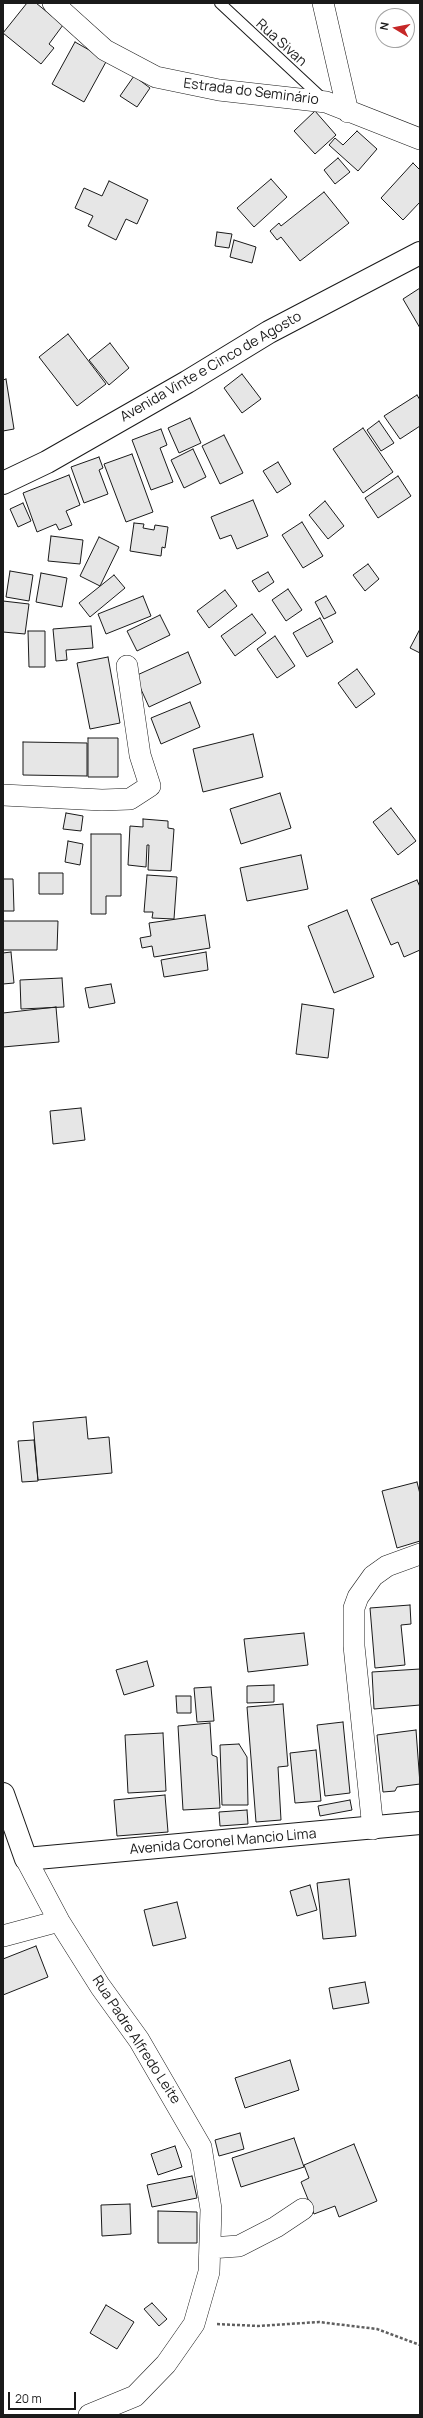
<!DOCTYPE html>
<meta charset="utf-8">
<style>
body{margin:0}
#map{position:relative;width:423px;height:2418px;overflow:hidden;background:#fff;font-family:Manrope,sans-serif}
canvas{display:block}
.frame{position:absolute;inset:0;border:4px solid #1a1a1a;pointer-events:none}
.north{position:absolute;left:375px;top:8px;width:40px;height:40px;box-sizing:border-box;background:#fff;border:1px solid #a3a3a3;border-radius:50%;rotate:280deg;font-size:11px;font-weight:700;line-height:16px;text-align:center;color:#1a1a1a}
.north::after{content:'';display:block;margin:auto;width:14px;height:18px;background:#c62828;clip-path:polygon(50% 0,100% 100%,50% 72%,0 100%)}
.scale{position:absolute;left:8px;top:2392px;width:68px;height:18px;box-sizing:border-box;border:2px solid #1a1a1a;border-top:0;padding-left:5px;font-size:12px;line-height:14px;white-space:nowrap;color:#1a1a1a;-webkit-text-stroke:3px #fff;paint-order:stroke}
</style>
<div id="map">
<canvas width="423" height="2418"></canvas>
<div class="frame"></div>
<div class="north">N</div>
<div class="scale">20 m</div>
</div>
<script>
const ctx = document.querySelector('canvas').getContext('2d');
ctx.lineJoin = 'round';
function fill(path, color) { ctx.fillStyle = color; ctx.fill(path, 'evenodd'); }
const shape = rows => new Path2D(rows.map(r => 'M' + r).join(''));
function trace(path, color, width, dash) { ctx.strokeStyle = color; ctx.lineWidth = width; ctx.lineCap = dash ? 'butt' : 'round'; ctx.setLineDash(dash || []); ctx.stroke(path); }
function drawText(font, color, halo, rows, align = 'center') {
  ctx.font = font + ' Manrope,sans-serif'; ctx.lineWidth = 3; ctx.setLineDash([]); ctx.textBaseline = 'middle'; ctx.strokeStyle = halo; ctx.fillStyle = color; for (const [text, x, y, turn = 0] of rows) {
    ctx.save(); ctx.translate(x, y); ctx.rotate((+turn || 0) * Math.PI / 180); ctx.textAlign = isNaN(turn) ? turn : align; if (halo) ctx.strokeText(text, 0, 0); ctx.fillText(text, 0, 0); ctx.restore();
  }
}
const building = shape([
 [27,3,36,3,63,25,49,44,54,48,41,64,3,33,27,3],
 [75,42,107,60,84,102,52,84,75,42],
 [134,76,150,88,137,107,120,96,134,76],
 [315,111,336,135,315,154,294,131,315,111],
 [357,131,377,149,358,171,329,145,335,138,343,145,357,131],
 [338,158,350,172,335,184,324,170,338,158],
 [413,163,420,170,420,202,403,220,381,198,413,163],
 [271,179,287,197,254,227,237,208,271,179],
 [109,181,148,200,137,224,126,219,116,240,88,226,93,216,75,208,84,188,102,196,109,181],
 [324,192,349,223,300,261,281,237,277,240,270,231,279,223,281,226,324,192],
 [217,232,232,234,229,248,215,246,217,232],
 [234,240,256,247,252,263,230,257,234,240],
 [420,288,420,328,403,299,420,288],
 [68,334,106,384,77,406,39,357,68,334],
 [110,343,129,368,109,385,89,360,110,343],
 [242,374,261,399,242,413,224,388,242,374],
 [6,379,14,429,3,431,3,380,6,379],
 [417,395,420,400,420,426,400,439,384,416,417,395],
 [190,418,201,443,179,453,168,428,190,418],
 [379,421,394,443,381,451,367,430,379,421],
 [363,428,393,472,363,493,333,449,363,428],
 [161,429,167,445,160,448,173,482,151,490,132,440,161,429],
 [224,435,243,473,220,484,202,446,224,435],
 [193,449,206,477,184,488,171,460,193,449],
 [132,454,153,512,126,522,104,464,132,454],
 [99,457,103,468,99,470,108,494,84,503,71,467,99,457],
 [278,462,291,484,277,493,263,471,278,462],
 [69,475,80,505,66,511,72,525,59,530,56,524,37,532,23,493,69,475],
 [398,476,411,496,378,518,365,498,398,476],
 [253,500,268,536,237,549,231,535,220,539,211,517,253,500],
 [325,501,344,526,328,539,309,515,325,501],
 [23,503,31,521,18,527,10,509,23,503],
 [302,522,323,556,303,568,282,535,302,522],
 [134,523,144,524,143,528,154,530,155,525,168,527,165,548,162,547,161,556,130,551,134,523],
 [51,536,83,540,80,564,48,561,51,536],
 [99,537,119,547,100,586,80,576,99,537],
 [368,564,379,579,365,591,353,575,368,564],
 [10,571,33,575,29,601,6,597,10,571],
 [268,572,274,582,259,592,252,581,268,572],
 [41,573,67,578,62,607,36,602,41,573],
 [114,575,125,588,90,617,79,603,114,575],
 [288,589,302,610,286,621,272,600,288,589],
 [225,590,237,606,209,628,197,611,225,590],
 [143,596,151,616,106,634,98,614,143,596],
 [326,596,336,613,324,619,315,602,326,596],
 [3,601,29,604,25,634,3,632,3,601],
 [252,614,266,633,235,656,221,636,252,614],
 [160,615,170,635,137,651,127,631,160,615],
 [320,618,333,642,307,657,293,633,320,618],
 [91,626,93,648,66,650,67,660,56,661,53,629,91,626],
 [420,629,420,653,410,648,420,629],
 [28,631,45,631,45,667,29,667,28,631],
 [275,636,295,666,277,678,257,649,275,636],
 [188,652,201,683,149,707,135,676,188,652],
 [108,657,120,723,90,729,77,663,108,657],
 [357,669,375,694,356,708,338,683,357,669],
 [190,702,200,727,161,744,151,718,190,702],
 [253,734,263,777,203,792,193,749,253,734],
 [88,738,118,738,118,777,88,777,88,738],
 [23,742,87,743,87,776,23,775,23,742],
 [280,793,291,828,241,844,230,809,280,793],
 [391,808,416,841,398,855,373,822,391,808],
 [66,813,83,816,81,831,63,829,66,813],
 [143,819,168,821,168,828,174,829,171,871,148,870,149,845,147,845,146,867,128,865,130,826,143,827,143,819],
 [91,834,121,834,121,896,106,896,106,914,91,914,91,834],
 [68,841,83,844,80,865,65,862,68,841],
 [301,855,308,889,247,901,240,868,301,855],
 [39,873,63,873,63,894,39,894,39,873],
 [147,875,177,877,174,919,152,918,153,912,144,912,147,875],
 [3,879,13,879,14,911,3,911,3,879],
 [417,880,420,887,420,950,404,957,398,942,391,945,371,899,417,880],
 [347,910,374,977,334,993,308,926,347,910],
 [205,915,210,948,154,957,152,946,142,948,140,938,151,936,149,923,205,915],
 [3,921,58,921,57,950,3,950,3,921],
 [11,952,14,983,3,984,3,953,11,952],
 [206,952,208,970,164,977,161,960,206,952],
 [62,978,64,1007,21,1009,20,980,62,978],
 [111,984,115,1003,89,1008,85,988,111,984],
 [302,1004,334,1009,328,1058,296,1054,302,1004],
 [56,1007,59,1042,3,1047,3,1013,56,1007],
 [81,1108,85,1140,53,1144,50,1111,81,1108],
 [86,1417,88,1439,109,1437,112,1473,38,1480,33,1422,86,1417],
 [34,1440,38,1481,22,1482,18,1441,34,1440],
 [417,1482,420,1494,420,1541,397,1548,382,1491,417,1482],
 [410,1605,411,1624,401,1625,405,1665,375,1668,370,1608,410,1605],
 [304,1633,308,1665,248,1672,244,1639,304,1633],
 [147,1661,154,1686,124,1695,116,1670,147,1661],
 [420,1669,420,1705,374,1709,372,1672,420,1669],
 [274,1685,274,1702,247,1703,247,1686,274,1685],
 [211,1687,214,1721,197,1722,194,1688,211,1687],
 [176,1696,191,1696,191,1713,177,1713,176,1696],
 [283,1704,288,1766,278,1767,281,1820,256,1822,247,1707,283,1704],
 [343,1722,350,1793,325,1796,317,1725,343,1722],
 [210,1723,212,1755,217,1757,220,1808,183,1810,178,1726,210,1723],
 [416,1730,420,1784,397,1787,395,1791,383,1792,377,1735,416,1730],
 [163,1733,166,1791,128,1793,125,1735,163,1733],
 [239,1744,247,1757,248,1805,222,1805,220,1745,239,1744],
 [316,1750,321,1801,295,1803,290,1753,316,1750],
 [165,1795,168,1832,117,1836,114,1800,165,1795],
 [350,1800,352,1810,320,1816,318,1806,350,1800],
 [247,1810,248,1824,220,1826,219,1812,247,1810],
 [349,1879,356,1936,323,1939,317,1883,349,1879],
 [310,1885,317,1910,297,1916,290,1891,310,1885],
 [177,1902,186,1938,153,1946,144,1910,177,1902],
 [36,1946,48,1977,3,1995,3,1959,36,1946],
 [365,1982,369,2003,333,2009,329,1988,365,1982],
 [290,2060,299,2090,245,2108,235,2078,290,2060],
 [240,2133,244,2149,219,2156,215,2140,240,2133],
 [294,2138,304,2167,241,2187,232,2158,294,2138],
 [354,2144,377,2201,339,2217,335,2206,314,2214,301,2182,309,2178,304,2165,354,2144],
 [175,2146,182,2167,158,2175,151,2154,175,2146],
 [192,2176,197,2198,152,2207,147,2185,192,2176],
 [130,2204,131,2234,102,2236,101,2205,130,2204],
 [158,2211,197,2212,197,2243,158,2243,158,2211],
 [152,2303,167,2319,159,2326,144,2309,152,2303],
 [106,2305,134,2322,117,2349,90,2333,106,2305]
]);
const path = shape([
 [217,2324,258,2326,319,2322,377,2329,420,2345]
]);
const lane = shape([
 [220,3,323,99]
]);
const street = shape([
 [53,3,105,50,156,77,219,90,326,102,420,139],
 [323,3,348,112],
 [3,795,102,800,130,799,150,786,140,755,127,666],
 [373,1829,354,1646,354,1608,358,1597,373,1576,387,1566,420,1554],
 [26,1859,59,1921,100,1986,139,2040,201,2147,211,2209,209,2272,194,2324,166,2364,135,2396,89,2415],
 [3,1936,59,1921],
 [210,2248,239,2246,276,2227,303,2209]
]);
const secondary = shape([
 [3,483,47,462,187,382,269,332,420,253],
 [3,1794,26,1859,420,1823]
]);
const streetNames = [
 ["Rua Sivan",281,43,42],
 ["Estrada do Seminário",251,92,7],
 ["Avenida Vinte e Cinco de Agosto",211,367,-30],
 ["Avenida Coronel Mancio Lima",223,1842,-5],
 ["Rua Padre Alfredo Leite",136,2040,57]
];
fill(building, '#e6e6e6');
trace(building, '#1a1a1a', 1);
trace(lane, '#1a1a1a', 12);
trace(street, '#1a1a1a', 22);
trace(secondary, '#1a1a1a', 24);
trace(path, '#5f5f5f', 2.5, [3, 2]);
trace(lane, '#fff', 10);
trace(street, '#fff', 21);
trace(secondary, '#fff', 22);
drawText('14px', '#1a1a1a', '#fff', streetNames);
</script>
